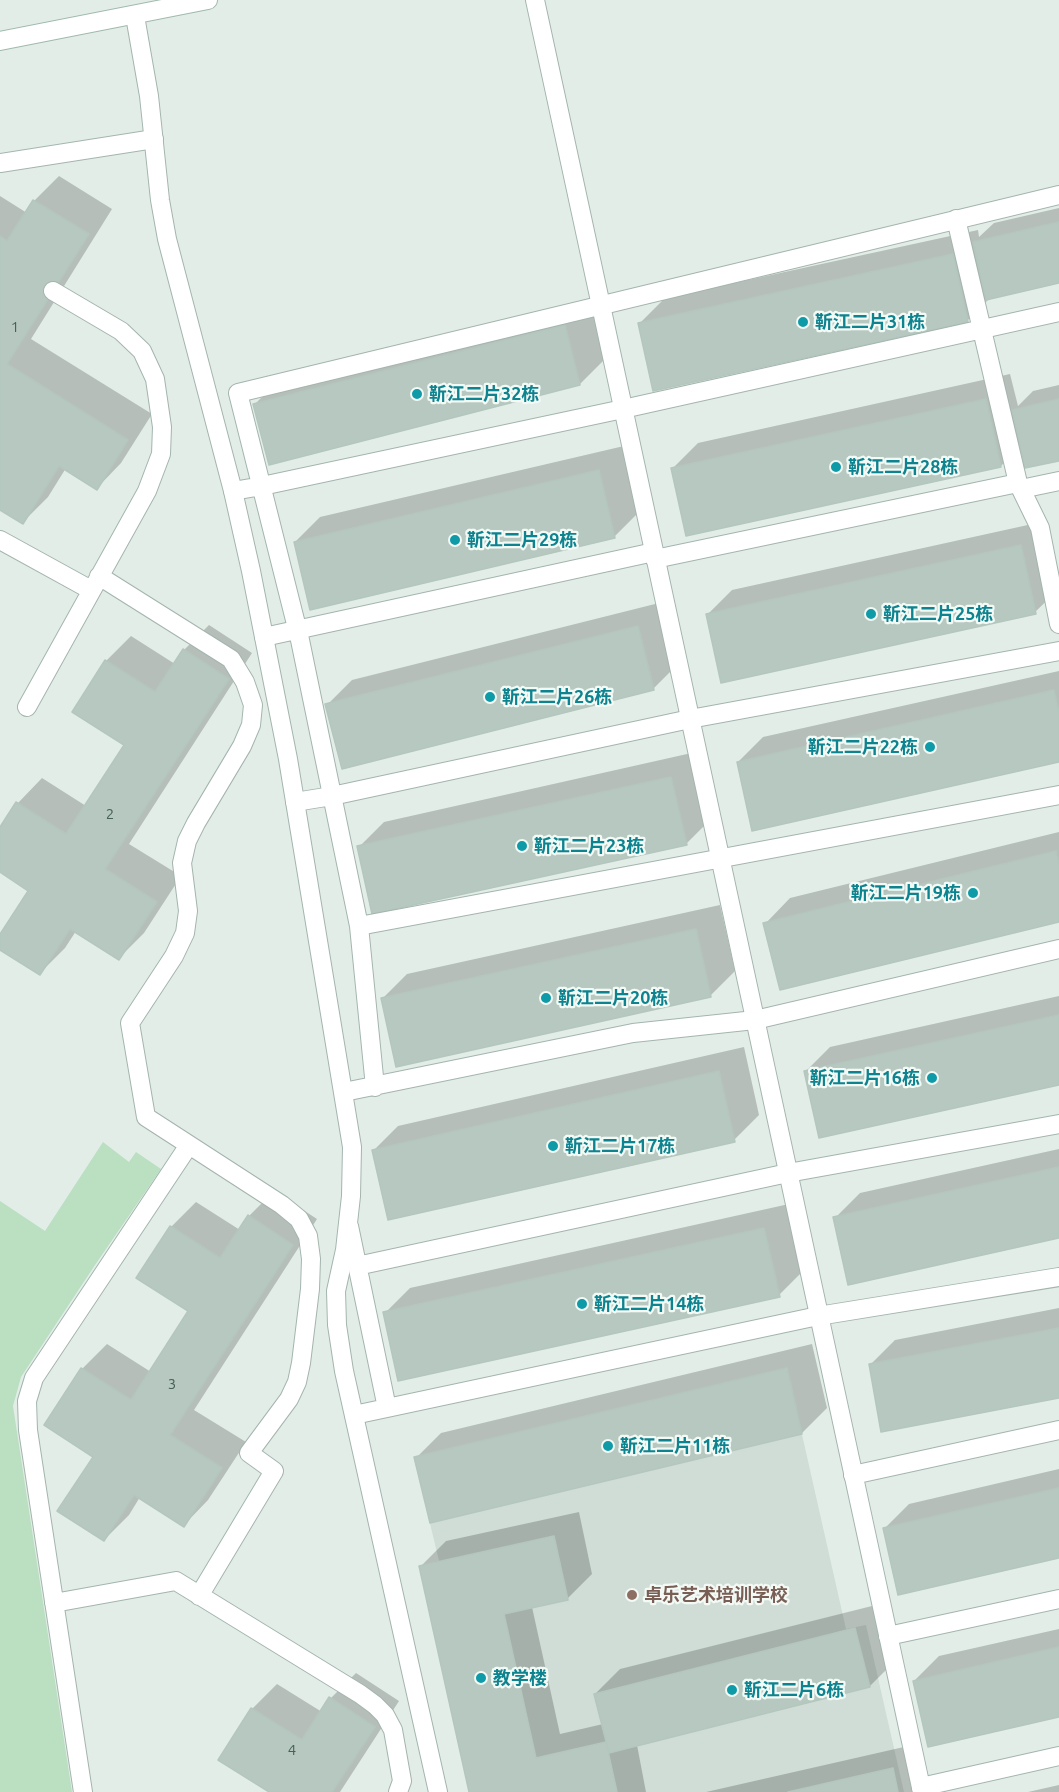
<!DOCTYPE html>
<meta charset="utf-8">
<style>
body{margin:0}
canvas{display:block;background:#e2ede7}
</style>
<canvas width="1059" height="1792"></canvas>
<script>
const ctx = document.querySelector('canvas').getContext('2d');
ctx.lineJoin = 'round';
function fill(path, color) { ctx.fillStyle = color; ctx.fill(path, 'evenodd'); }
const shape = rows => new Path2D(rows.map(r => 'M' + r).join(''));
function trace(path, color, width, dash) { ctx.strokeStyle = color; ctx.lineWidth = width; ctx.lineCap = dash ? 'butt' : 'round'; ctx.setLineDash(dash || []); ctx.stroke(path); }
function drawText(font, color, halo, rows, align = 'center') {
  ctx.font = font + ' Ubuntu,"Noto Sans SC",sans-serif'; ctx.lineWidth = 4.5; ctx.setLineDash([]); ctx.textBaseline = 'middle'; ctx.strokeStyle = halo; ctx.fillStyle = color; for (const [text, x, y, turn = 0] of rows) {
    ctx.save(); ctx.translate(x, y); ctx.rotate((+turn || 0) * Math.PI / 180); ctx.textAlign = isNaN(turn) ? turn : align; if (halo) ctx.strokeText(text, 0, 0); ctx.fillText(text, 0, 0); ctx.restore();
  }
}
const built = shape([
 [787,1368,846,1629,866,1625,904,1792,469,1792,419,1566,439,1561,414,1457]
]);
const green = shape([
 [103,1142,129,1162,136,1152,161,1169,95,1265,21,1377,13,1406,72,1792,0,1792,0,1201,45,1231]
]);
const shadow = shape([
 [59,176,112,209,31,339,152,414,121,463,97,488,66,468,48,497,23,522,0,508,0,196,27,213,34,201],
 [1059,208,1059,282,991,297,967,321,640,323,665,298,978,230,979,237,994,223],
 [590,301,605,359,580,384,255,404,280,379],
 [1010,374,1018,406,1033,391,1059,385,1059,459,1021,445,1001,466,673,468,698,443],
 [624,446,640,511,615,536,295,542,320,517],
 [1046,521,1059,589,1035,612,707,615,732,590],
 [663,602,678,664,653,689,327,705,352,680],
 [209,625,252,653,129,844,181,876,144,933,119,958,76,931,65,948,40,973,0,948,0,937,30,890,0,871,0,829,18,803,42,778,86,806,126,745,106,661,131,636,175,664,184,650],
 [1059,671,1059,760,738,762,763,737],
 [696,752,711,819,686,844,359,847,384,822],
 [1059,832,1059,920,765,924,790,898],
 [720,905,735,971,710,996,382,999,407,974],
 [1059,996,1059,1084,805,1072,830,1047],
 [744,1047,759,1115,734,1140,373,1151,398,1126],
 [1059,1149,1059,1237,835,1218,860,1193],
 [274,1191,317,1219,194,1410,246,1442,208,1500,184,1525,140,1497,129,1515,104,1540,82,1369,107,1344,151,1372,190,1311,171,1227,196,1202,240,1230,249,1216],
 [789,1204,804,1270,779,1295,385,1313,410,1288],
 [1059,1308,1059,1396,870,1365,895,1340],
 [812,1344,827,1408,802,1433,416,1458,441,1433],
 [1059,1469,1059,1556,884,1529,909,1504],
 [579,1512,592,1574,567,1599,532,1607,560,1734,603,1724,595,1694,620,1669,880,1604,895,1661,870,1686,637,1745,646,1792,471,1792,421,1566,446,1541],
 [1059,1629,1059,1715,914,1681,939,1656],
 [356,1673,399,1701,340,1792,271,1792,252,1709,277,1684,322,1712,331,1698],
 [917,1744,928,1792,706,1792],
 [1059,1785,1059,1792,1028,1792]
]);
const building = shape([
 [33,200,89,234,7,364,128,440,97,490,59,466,23,524,0,510,0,236,7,241,33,200],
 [1059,222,1059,283,986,300,973,242,1059,222],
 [953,254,968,322,653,391,638,323,953,254],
 [565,325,580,385,269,465,253,404,565,325],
 [986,399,1001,467,686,536,671,468,986,399],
 [1059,399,1059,461,1025,468,1012,410,1059,399],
 [599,470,615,538,310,610,294,542,599,470],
 [1021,545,1036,614,721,683,706,614,1021,545],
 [638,626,654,690,342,769,325,704,638,626],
 [183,649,229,679,105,869,157,902,119,960,70,929,40,975,0,950,0,934,28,891,0,872,0,827,16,802,66,834,124,745,72,712,105,660,155,692,183,649],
 [1054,690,1059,712,1059,762,752,831,737,762,1054,690],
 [671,777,687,845,372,914,357,846,671,777],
 [1056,851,1059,864,1059,922,780,990,763,923,1056,851],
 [696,929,711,997,396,1067,381,998,696,929],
 [1059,1015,1059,1085,819,1138,804,1071,1059,1015],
 [719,1071,735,1142,388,1220,372,1150,719,1071],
 [1059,1167,1059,1238,848,1285,833,1217,1059,1167],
 [248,1215,293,1245,170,1435,222,1468,184,1527,134,1495,104,1541,57,1511,93,1457,44,1425,81,1368,131,1400,188,1311,136,1278,170,1226,220,1258,248,1215],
 [764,1228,780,1297,398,1381,383,1312,764,1228],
 [1059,1328,1059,1398,881,1432,869,1364,1059,1328],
 [787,1368,802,1434,430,1523,414,1457,787,1368],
 [1059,1488,1059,1558,898,1595,883,1528,1059,1488],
 [554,1536,568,1600,504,1614,536,1758,606,1742,617,1792,469,1792,419,1566,554,1536],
 [855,1628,870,1687,609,1753,594,1694,855,1628],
 [1059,1647,1059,1717,928,1747,913,1681,1059,1647],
 [329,1697,375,1727,332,1792,269,1792,218,1760,251,1708,302,1740,329,1697],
 [893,1768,898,1792,788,1792,893,1768]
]);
const service = shape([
 [0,163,154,139],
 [956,219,1018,483,1040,528,1059,624],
 [1021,489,1059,481],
 [233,491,262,486,623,409,1059,312],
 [0,540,91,590],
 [655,559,1018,483],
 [99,576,231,659,245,682,253,705,251,725,242,746,196,823,187,841,182,863,188,911,185,933,174,956,130,1023,146,1117,282,1205,299,1219,308,1236,311,1259,310,1289,301,1363,297,1382,289,1399,249,1453,274,1471,199,1596],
 [264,637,654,552],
 [27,707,147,491,161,454,162,427,155,379,142,351,121,331,53,291],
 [295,802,332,796,690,719,1059,651],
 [359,926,1059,795],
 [375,1087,359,926,300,640,238,393,1059,195],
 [344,1092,633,1033,755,1020,1059,949],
 [349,1226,387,1408,818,1316,1059,1277],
 [357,1266,788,1173,1059,1124],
 [354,1415,387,1408],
 [853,1475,1059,1430],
 [54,1603,176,1581,360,1694,375,1705,385,1715,393,1730,402,1781,398,1792],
 [888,1636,1059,1599],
 [921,1787,1059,1756],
 [83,1792,28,1430,27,1401,34,1378,189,1145]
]);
const minor = shape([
 [535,0,922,1792],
 [135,16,149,96,160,200,167,239,233,491,251,571,288,759,352,1147,351,1196,345,1250,336,1291,337,1325,344,1371,438,1792]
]);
const secondary = shape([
 [0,41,208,0]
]);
const markers = [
 [803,322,6,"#0f9aa8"],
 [417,394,6,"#0f9aa8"],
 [836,467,6,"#0f9aa8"],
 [455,540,6,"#0f9aa8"],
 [871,614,6,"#0f9aa8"],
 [490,697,6,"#0f9aa8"],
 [930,747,6,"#0f9aa8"],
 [522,846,6,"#0f9aa8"],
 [973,893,6,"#0f9aa8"],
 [546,998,6,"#0f9aa8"],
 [932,1078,6,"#0f9aa8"],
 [553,1146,6,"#0f9aa8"],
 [582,1304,6,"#0f9aa8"],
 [608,1446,6,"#0f9aa8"],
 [632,1595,6,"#8d6e63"],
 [481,1678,6,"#0f9aa8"],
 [732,1690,6,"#0f9aa8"]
];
const numberNames = [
 ["1",15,327],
 ["2",110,814],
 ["3",172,1384],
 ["4",292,1750]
];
const cultureNames = [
 ["靳江二片31栋",815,322],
 ["靳江二片32栋",429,394],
 ["靳江二片28栋",848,467],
 ["靳江二片29栋",467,540],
 ["靳江二片25栋",883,614],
 ["靳江二片26栋",502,697],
 ["靳江二片22栋",918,747,"right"],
 ["靳江二片23栋",534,846],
 ["靳江二片19栋",961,893,"right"],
 ["靳江二片20栋",558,998],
 ["靳江二片16栋",920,1078,"right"],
 ["靳江二片17栋",565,1146],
 ["靳江二片14栋",594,1304],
 ["靳江二片11栋",620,1446],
 ["教学楼",493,1678],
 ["靳江二片6栋",744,1690]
];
const educationNames = [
 ["卓乐艺术培训学校",644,1595]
];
fill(built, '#d0ddd6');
fill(green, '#badfc1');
fill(shadow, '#0003');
fill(building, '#b7c8c0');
trace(building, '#b4c7be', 1.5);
trace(service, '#a4b5ae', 20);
trace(minor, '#a4b5ae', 20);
trace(secondary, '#a0b9ae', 20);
trace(service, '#fff', 18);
trace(minor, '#fff', 18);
trace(secondary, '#fff', 18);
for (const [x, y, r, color] of markers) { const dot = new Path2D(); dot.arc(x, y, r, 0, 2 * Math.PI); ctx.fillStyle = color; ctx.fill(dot); trace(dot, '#f3f9f5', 2); }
drawText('15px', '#466158', null, numberNames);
drawText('bold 18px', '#0d838f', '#f3f9f5', cultureNames, 'left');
drawText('bold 18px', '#785e54', '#f3f9f5', educationNames, 'left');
</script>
